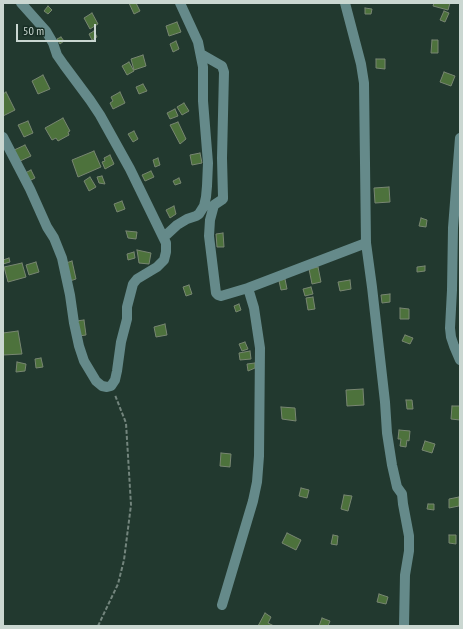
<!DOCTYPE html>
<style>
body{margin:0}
#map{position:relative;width:463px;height:629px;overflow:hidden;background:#22392f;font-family:"PT Sans Narrow",sans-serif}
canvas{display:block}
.frame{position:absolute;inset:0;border:4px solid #cad7d1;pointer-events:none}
.scale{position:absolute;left:16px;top:24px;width:80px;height:18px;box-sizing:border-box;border:2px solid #cad7d1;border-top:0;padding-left:5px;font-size:12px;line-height:14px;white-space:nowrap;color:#cad7d1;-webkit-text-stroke:3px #182e25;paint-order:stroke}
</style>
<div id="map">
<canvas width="463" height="629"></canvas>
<div class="frame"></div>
<div class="scale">50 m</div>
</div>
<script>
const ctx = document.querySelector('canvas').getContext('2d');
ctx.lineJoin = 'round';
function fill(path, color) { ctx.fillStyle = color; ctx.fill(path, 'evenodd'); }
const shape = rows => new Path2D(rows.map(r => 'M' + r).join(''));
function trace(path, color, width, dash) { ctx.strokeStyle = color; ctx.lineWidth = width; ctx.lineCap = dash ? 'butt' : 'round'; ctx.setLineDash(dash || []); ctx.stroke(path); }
const building = shape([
 [129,3,136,3,140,11,134,14,129,3],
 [434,3,450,3,448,10,433,6,434,3],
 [48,6,52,10,48,14,44,11,48,6],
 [365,8,372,9,371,14,365,14,365,8],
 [444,11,449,13,445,22,440,20,444,11],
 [92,13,98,24,90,29,84,18,92,13],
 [177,22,181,32,169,36,166,26,177,22],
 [94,31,97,37,92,40,89,34,94,31],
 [61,37,64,41,60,44,57,39,61,37],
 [432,40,438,40,438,53,431,53,432,40],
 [176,41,179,49,173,52,170,44,176,41],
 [143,55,146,66,134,70,131,59,143,55],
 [376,59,385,59,385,69,376,68,376,59],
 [129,62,134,71,127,75,122,66,129,62],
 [444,72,455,76,451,86,440,82,444,72],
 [43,75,50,89,38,94,32,81,43,75],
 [143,84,147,91,139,94,136,87,143,84],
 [6,92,15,110,3,116,3,94,6,92],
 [120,92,125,103,113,109,110,103,113,101,111,97,120,92],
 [184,103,189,111,182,115,177,107,184,103],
 [175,109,178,116,170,119,167,113,175,109],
 [63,118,70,131,68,132,69,135,58,141,56,138,52,140,45,128,63,118],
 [28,121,33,133,24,137,18,125,28,121],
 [178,122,186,139,180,144,170,125,178,122],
 [134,131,138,139,133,142,128,134,134,131],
 [25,145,31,156,18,162,12,151,25,145],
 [94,151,101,167,78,177,72,160,94,151],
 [200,153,202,163,192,165,190,155,200,153],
 [110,155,114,164,105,169,102,162,105,161,104,158,110,155],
 [158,158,160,165,155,167,153,160,158,158],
 [31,170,35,178,27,182,23,174,31,170],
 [151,171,154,177,145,181,142,175,151,171],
 [102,176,105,184,99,183,97,177,102,176],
 [90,177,96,187,89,191,84,181,90,177],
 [179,178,181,183,175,185,173,181,179,178],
 [389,187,390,202,375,203,374,188,389,187],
 [122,201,125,209,117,212,114,204,122,201],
 [174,206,176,214,170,218,166,210,174,206],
 [421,218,427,220,426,227,419,226,421,218],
 [126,231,137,232,136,239,128,238,126,231],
 [223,233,224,247,217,247,216,234,223,233],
 [137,250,151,253,149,264,139,263,137,250],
 [134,252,135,258,128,260,127,254,134,252],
 [9,258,10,262,3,264,3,260,9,258],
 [72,261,76,279,70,281,66,263,72,261],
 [36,262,39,272,29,275,26,265,36,262],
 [22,263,26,277,8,282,4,267,22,263],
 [425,266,425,271,417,272,417,267,425,266],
 [318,267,321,282,312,284,309,269,318,267],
 [285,279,287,289,281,290,279,281,285,279],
 [350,280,351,289,340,291,338,282,350,280],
 [189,285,192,294,186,296,183,287,189,285],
 [311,287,313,294,305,296,303,289,311,287],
 [390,294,390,302,382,303,381,295,390,294],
 [313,297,315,309,308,310,306,298,313,297],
 [239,304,241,310,236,312,234,306,239,304],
 [400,308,409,309,409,319,400,319,400,308],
 [84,320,86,335,79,336,76,321,84,320],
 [165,324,167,335,156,337,154,327,165,324],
 [18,331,22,354,3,355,3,333,18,331],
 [405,335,413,338,410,344,402,341,405,335],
 [245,342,248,349,242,351,239,344,245,342],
 [250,351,251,359,240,360,239,353,250,351],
 [41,358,43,367,36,368,35,359,41,358],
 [17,362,26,364,25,371,16,372,17,362],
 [255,363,255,368,248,371,247,364,255,363],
 [363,389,364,405,347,406,346,390,363,389],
 [406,400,412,400,413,409,407,409,406,400],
 [452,406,460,406,460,420,451,419,452,406],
 [281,407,295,408,296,421,282,419,281,407],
 [399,430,410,431,409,441,407,440,406,447,400,446,401,439,398,439,399,430],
 [425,441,435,444,432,453,422,450,425,441],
 [221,453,231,454,230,467,220,466,221,453],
 [301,488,309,490,307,498,299,496,301,488],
 [344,495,352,496,348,511,341,509,344,495],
 [459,497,459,506,449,508,449,499,459,497],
 [428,504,434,504,434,510,427,509,428,504],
 [287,533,301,540,296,550,282,543,287,533],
 [333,535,338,536,337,545,331,544,333,535],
 [449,535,456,535,456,544,449,543,449,535],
 [379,594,388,597,386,604,377,602,379,594],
 [265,613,271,617,268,623,274,626,258,626,265,613],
 [322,618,330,621,328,626,319,626,322,618]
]);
const path = shape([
 [98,626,118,584,124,560,131,505,126,423,115,395]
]);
const minor = shape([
 [345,3,361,64,364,83,366,243,372,287,385,402,387,433,392,465,397,487,402,494,403,504,409,536,409,551,405,575,404,626],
 [201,54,222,66,224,72,222,158,223,197,223,199,214,205,210,220,209,236,216,293,218,295,221,296,248,288,366,243],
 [3,137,30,189,47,227,54,238,62,258,70,295,74,323,79,346,84,361,96,381,102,386,107,387,111,386,115,380,117,371,121,342,127,319,127,307,133,284,137,279,157,267,164,260,166,252,166,243,130,169,100,115,90,100,64,65,57,55,53,43,46,31,21,3],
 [460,138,453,228,452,290,450,328,451,337,454,346,460,360],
 [164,237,177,225,187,219,196,216,199,214,204,206,206,197,207,186,208,163,203,101,203,67,198,42,180,3],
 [222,605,253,501,257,482,259,456,260,348,254,308,248,288]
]);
fill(building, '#4d723c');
trace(building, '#788672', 1);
trace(path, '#73857d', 2, [4, 2]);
trace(minor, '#658a8a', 10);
</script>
